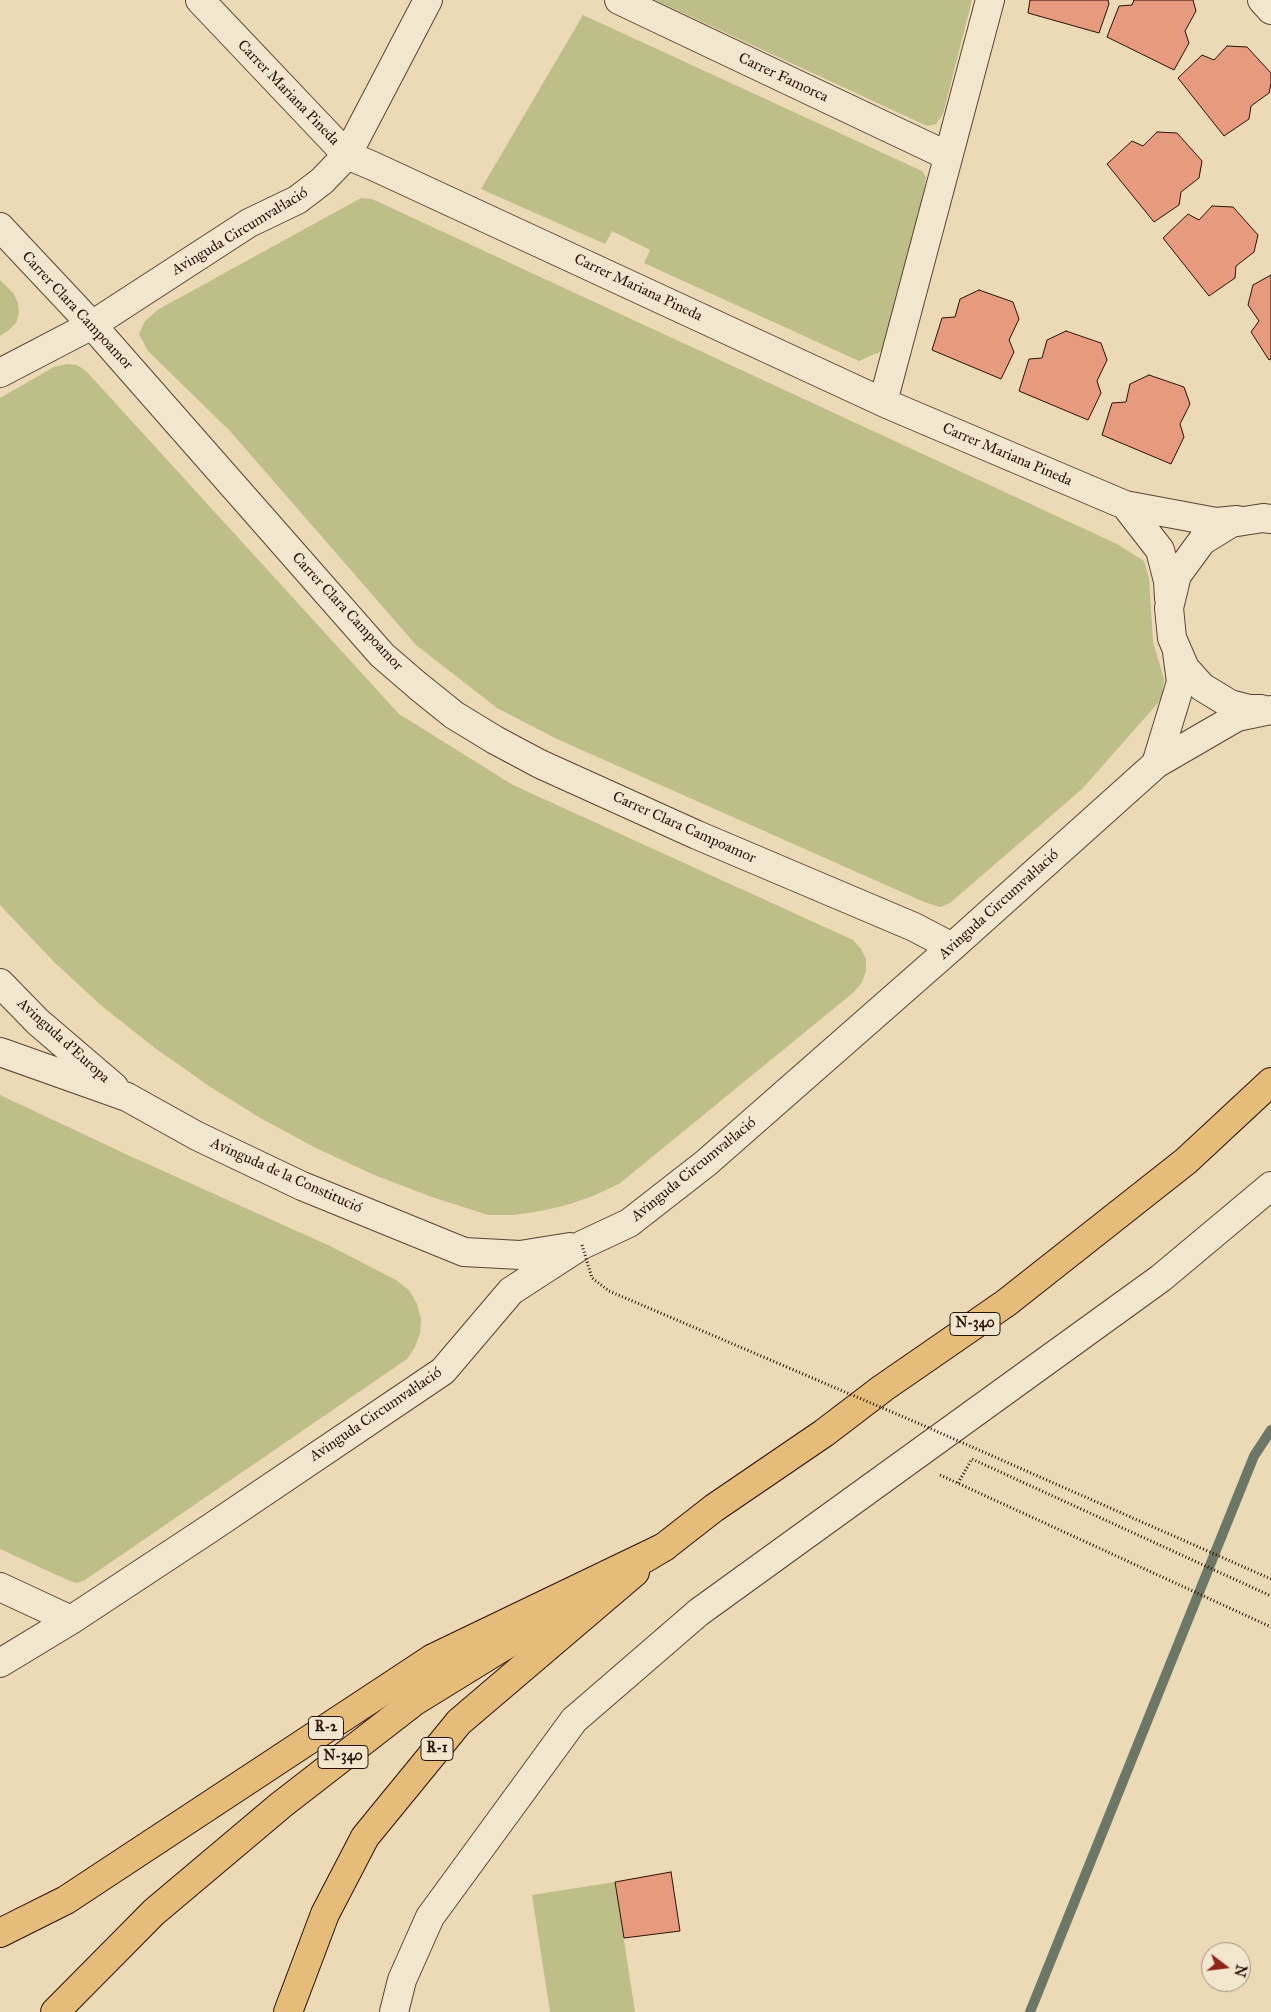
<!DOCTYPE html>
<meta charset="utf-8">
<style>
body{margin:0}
#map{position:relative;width:1271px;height:2012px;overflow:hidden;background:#ecd9b5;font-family:"IM FELL Great Primer",serif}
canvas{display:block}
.north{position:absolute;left:1201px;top:1942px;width:50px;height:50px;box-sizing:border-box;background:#f3e6cf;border:1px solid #a2917f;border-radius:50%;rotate:105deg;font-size:14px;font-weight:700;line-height:20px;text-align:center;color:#291206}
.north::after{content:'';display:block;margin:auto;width:18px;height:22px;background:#8f2418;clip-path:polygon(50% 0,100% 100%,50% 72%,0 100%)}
</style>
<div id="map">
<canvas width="1271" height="2012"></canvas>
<div class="north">N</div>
</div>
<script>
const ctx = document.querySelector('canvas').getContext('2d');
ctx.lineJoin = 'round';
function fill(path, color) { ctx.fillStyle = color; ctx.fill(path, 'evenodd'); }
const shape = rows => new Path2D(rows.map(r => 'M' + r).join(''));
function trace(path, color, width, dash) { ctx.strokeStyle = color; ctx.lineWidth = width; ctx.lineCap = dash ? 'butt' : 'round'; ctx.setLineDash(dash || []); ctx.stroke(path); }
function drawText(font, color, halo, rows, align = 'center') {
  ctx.font = font + ' "IM FELL Great Primer",serif'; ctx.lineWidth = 5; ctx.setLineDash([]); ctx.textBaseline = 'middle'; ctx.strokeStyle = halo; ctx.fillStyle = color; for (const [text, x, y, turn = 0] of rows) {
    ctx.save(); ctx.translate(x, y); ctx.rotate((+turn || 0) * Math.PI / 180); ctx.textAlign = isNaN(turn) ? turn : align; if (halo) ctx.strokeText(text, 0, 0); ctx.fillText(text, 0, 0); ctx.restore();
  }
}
const green = shape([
 [655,0,972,0,943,114,936,124,927,126],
 [583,15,922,171,926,177,922,202,884,350,859,361,644,263,650,250,612,231,605,244,481,189],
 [361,198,372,199,1117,544,1144,561,1149,578,1153,642,1164,679,1163,692,1158,703,1082,789,950,903,940,907,924,902,557,739,497,708,416,645,230,431,148,351,139,334,145,321,159,309],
 [0,280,14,294,18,303,19,313,16,323,9,330,0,336],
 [66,364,77,365,86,371,399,714,513,785,853,940,861,949,866,959,866,971,862,982,854,992,619,1184,593,1196,567,1205,541,1211,514,1215,488,1215,429,1196,372,1174,316,1148,262,1119,209,1086,155,1048,103,1007,54,962,0,905,0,398,54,367],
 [0,1095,132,1157,330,1246,396,1280,409,1290,417,1304,421,1319,420,1333,415,1347,407,1359,85,1580,77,1583,70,1581,0,1549],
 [615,1882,635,2012,550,2012,532,1895]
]);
const stream = shape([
 [1030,2012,1254,1456,1271,1430]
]);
const building = shape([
 [1030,0,1108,0,1109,4,1099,33,1028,13,1030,0],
 [1134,0,1193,0,1196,11,1185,31,1189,43,1174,70,1107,37,1119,6,1132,5,1134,0],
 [1227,46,1247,47,1271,73,1271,83,1269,93,1251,106,1249,119,1224,136,1178,78,1202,55,1214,60,1227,46],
 [1157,132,1177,133,1202,161,1199,178,1181,192,1179,205,1154,222,1107,164,1132,141,1143,146,1157,132],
 [1212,206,1233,207,1258,235,1254,252,1236,266,1235,278,1209,296,1163,238,1188,214,1199,220,1212,206],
 [1271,275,1271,359,1269,360,1251,332,1259,321,1248,305,1253,285,1271,275],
 [979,290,1013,302,1019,319,1009,340,1014,352,1001,379,932,350,942,318,955,317,960,299,979,290],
 [1066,331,1101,343,1107,360,1097,381,1101,393,1088,420,1019,391,1029,359,1042,358,1047,340,1066,331],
 [1149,375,1184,387,1190,404,1180,424,1184,437,1171,464,1102,435,1112,403,1126,402,1130,384,1149,375],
 [671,1872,680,1931,624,1938,615,1882,671,1872]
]);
const path = shape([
 [940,1475,1271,1627],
 [958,1483,972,1459,1271,1596]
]);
const minor = shape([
 [200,0,347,155,373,166,887,404,1125,505],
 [619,0,948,156],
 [1262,0,1271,10],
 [0,227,92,325,382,655,418,686,454,715,495,740,540,764,697,835,914,927,952,947],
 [0,373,92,325,249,223,297,200,322,181,347,155,428,0],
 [883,402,990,0],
 [1169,598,1168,581,1160,550,1125,505,1216,522,1237,520],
 [1261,709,1249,709,1230,704,1202,687,1185,668,1172,638,1169,608,1177,575,1202,541,1231,523,1263,518,1271,519],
 [1156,764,1181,682,1177,652],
 [0,983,38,1022,114,1087],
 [0,1052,127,1097,197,1136,302,1186,464,1252,520,1255,570,1247],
 [0,1587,71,1620],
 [0,1663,71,1620,209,1529,443,1371,511,1291,582,1245,629,1223,706,1163,952,947,1156,764,1237,717,1271,710],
 [394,2012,402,1980,430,1917,574,1720,699,1612,1161,1278,1271,1186]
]);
const major = shape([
 [644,1559,664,1547,714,1508,824,1433,883,1388,1006,1303,1186,1161,1271,1082],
 [55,2012,154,1912,281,1805,415,1701,587,1595]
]);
const highway = shape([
 [0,1933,66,1900,433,1658,664,1547],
 [288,2012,325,1914,365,1837,459,1722,635,1572]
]);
const pathBridge = shape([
 [582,1245,592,1278,609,1291,920,1424,1271,1579]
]);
const shields = [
 [975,1324,50],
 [326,1728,35],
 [437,1749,32],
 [343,1757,50]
];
const shieldNames = [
 ["N-340",975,1324],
 ["R-2",326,1728],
 ["R-1",437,1749],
 ["N-340",343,1757]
];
const streetNames = [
 ["Carrer Famorca",783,78,25],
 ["Carrer Mariana Pineda",288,93,46],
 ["Avinguda Circumval·lació",240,232,-31],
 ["Carrer Mariana Pineda",638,288,25],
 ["Carrer Clara Campoamor",77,311,47],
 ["Carrer Mariana Pineda",1007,455,23],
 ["Carrer Clara Campoamor",347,612,47],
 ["Carrer Clara Campoamor",684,828,24],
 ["Avinguda Circumval·lació",999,905,-42],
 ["Avinguda d'Europa",63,1041,42],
 ["Avinguda Circumval·lació",694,1170,-39],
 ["Avinguda de la Constitució",286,1176,24],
 ["Avinguda Circumval·lació",376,1415,-34]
];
fill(green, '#bebe89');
trace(stream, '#6c7768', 10);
fill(building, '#e69b7f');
trace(building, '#291206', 1);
trace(minor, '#5a4432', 30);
trace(major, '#291206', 30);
trace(highway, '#291206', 30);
trace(path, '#291206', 3, [1, 2.5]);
trace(minor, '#f3e6cf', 28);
trace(major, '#e6bc7a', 28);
trace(highway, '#e6bc7a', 28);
trace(pathBridge, '#291206', 3, [1, 2.5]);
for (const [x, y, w] of shields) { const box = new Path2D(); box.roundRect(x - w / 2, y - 11.5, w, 23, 4); ctx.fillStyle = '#f3e6cf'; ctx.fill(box); trace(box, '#291206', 1); }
drawText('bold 14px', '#291206', null, shieldNames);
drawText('15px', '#291206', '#f3e6cf', streetNames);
</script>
